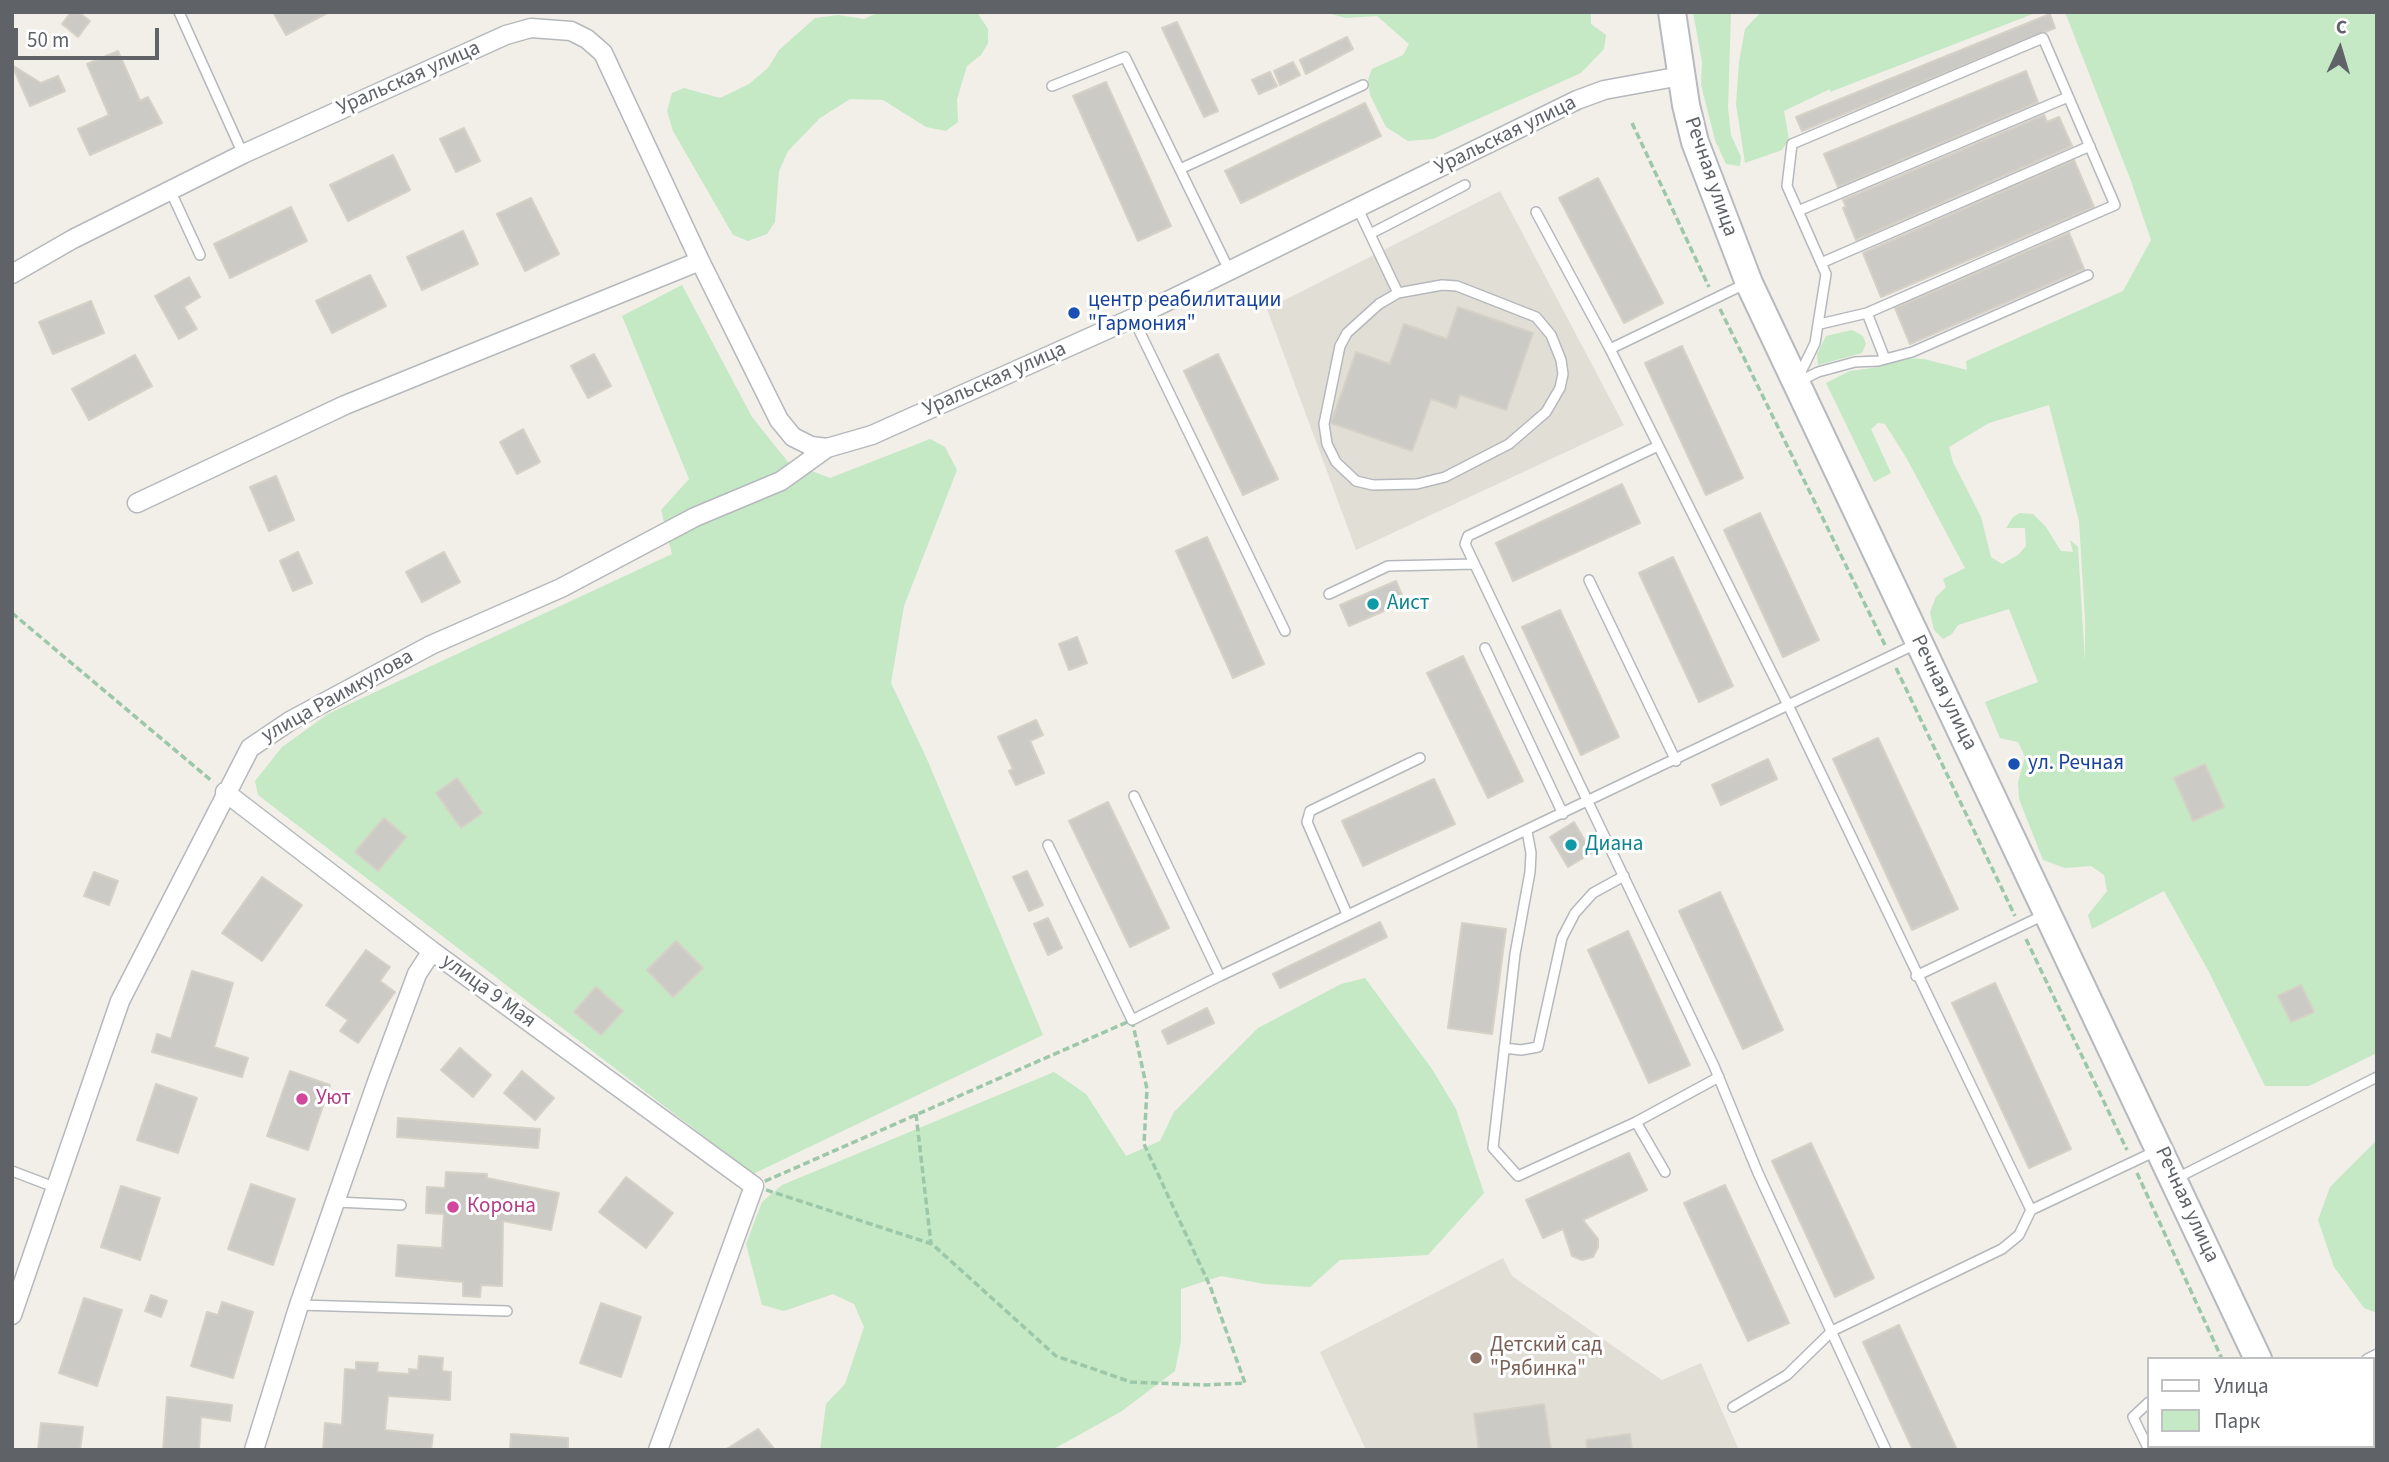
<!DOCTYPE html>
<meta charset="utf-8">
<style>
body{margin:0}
#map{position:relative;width:2389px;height:1462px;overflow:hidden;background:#f1efe8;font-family:"Source Sans 3",sans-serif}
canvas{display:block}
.frame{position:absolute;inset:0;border:14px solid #5f6368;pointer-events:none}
.legend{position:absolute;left:2147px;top:1357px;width:228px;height:91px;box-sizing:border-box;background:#fff;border:2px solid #bfc1c3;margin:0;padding:9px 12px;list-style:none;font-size:21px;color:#5f6368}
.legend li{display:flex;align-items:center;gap:14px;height:35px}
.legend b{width:35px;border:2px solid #bfc1c3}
.north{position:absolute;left:2305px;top:14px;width:70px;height:70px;-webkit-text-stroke:5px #fff;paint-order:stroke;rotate:4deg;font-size:19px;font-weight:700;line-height:28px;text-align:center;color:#5f6368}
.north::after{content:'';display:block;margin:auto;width:24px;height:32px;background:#5f6368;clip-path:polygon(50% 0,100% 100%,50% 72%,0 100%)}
.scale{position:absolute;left:14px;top:28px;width:145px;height:32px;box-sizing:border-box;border:4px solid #5f6368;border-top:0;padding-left:9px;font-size:21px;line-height:24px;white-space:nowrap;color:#5f6368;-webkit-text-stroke:5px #fff;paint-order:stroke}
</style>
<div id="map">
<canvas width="2389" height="1462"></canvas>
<div class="frame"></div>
<ul class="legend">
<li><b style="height:9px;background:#fff"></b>Улица</li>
<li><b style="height:19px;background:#c5e8c5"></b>Парк</li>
</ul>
<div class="north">С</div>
<div class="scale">50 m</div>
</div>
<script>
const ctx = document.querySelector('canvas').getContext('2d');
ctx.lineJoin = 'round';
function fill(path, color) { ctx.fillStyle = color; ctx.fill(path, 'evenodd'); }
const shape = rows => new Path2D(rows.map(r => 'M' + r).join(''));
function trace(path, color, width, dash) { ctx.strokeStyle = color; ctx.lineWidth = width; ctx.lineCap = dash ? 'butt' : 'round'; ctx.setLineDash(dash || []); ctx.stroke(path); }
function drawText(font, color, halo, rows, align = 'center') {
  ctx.font = font + ' "Source Sans 3",sans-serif'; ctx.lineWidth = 6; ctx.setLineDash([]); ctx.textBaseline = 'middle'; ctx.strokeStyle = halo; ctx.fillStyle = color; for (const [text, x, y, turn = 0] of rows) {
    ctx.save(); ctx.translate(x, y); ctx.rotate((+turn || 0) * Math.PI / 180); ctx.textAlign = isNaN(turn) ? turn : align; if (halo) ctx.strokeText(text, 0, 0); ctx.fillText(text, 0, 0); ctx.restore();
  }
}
const education = shape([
 [1500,191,1624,425,1356,550,1267,309],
 [1503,1258,1512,1276,1662,1380,1701,1363,1739,1450,1366,1450,1320,1352]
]);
const green = shape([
 [879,12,977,12,988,29,988,43,981,55,967,66,957,99,958,122,946,131,926,127,883,100,850,99,820,118,788,151,779,171,775,222,767,234,748,241,733,235,673,131,667,111,672,93,684,88,720,98,749,84,768,68,779,50,815,18,838,15,864,19],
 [1324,12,1591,12,1591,24,1606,35,1604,49,1581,73,1433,139,1408,141,1386,127,1370,95,1368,80,1372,69,1403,55,1409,44,1377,16,1346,18],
 [1693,12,1731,12,1728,108,1731,135,1741,157,1740,166,1726,164,1715,140,1701,85,1702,62],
 [1761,12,2038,12,1830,92,1830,89,1784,111,1789,139,1782,150,1745,163,1736,104,1739,62,1745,29],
 [2065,12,2377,12,2377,1053,2309,1086,2265,1086,2209,972,2164,891,2092,929,2088,915,2107,891,2104,875,2091,866,2065,868,2043,860,2019,799,2018,782,2025,757,2018,742,2000,738,1985,702,2038,682,2009,609,1958,625,1952,634,1943,639,1934,630,1930,612,1936,597,1946,587,1943,579,1965,568,1907,459,1885,424,1878,423,1871,429,1891,473,1874,482,1826,383,1850,371,1872,368,1902,358,1924,359,1967,370,1966,361,2123,291,2151,240,2131,181],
 [2049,405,2079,521,2085,618,2085,662,2078,547,2070,540,2073,552,2061,551,2046,527,2033,514,2020,513,2013,517,2006,528,2025,528,2026,546,2018,555,2002,564,1991,557,1981,517,1953,462,1949,447,1989,423],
 [682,285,752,417,788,462,830,478,930,439,945,447,957,470,904,606,891,683,926,757,1043,1035,753,1174,258,795,255,781,282,747,328,714,672,554,661,510,689,479,622,316],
 [1852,330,1863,336,1866,344,1862,353,1818,365,1817,354,1826,336],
 [1365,978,1432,1069,1456,1109,1484,1193,1428,1255,1340,1260,1310,1287,1265,1284,1221,1276,1181,1289,1181,1341,1175,1371,1122,1411,1052,1450,820,1450,826,1404,845,1384,864,1327,854,1304,833,1294,784,1311,762,1305,746,1244,762,1202,782,1185,1054,1072,1086,1094,1126,1156,1160,1141,1174,1112,1258,1028,1341,984],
 [2377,1140,2377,1313,2364,1308,2334,1267,2318,1220,2330,1187]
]);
const building = shape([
 [71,12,78,12,90,21,78,37,62,24,71,12],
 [273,12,329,12,286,35,273,12],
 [2050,14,2055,28,1802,131,1796,117,2050,14],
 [1177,22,1218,111,1204,117,1162,28,1177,22],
 [1347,37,1353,49,1306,74,1300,60,1347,37],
 [118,51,140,101,148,97,162,123,90,155,78,129,109,115,87,64,118,51],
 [1293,62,1300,75,1280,85,1274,71,1293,62],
 [12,65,41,83,58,76,65,91,30,106,12,65],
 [2026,71,2038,102,1838,187,1824,154,2026,71],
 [1270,72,1277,86,1259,94,1252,80,1270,72],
 [1106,82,1171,226,1138,241,1073,96,1106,82],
 [1365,103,1381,136,1241,203,1225,171,1365,103],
 [2044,115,2047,122,2059,117,2072,146,1856,240,1843,208,1846,207,1843,200,2044,115],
 [464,128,480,161,456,172,440,139,464,128],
 [393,155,410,190,348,221,330,185,393,155],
 [2074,160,2094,207,1881,297,1863,253,2074,160],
 [1598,178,1663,303,1624,323,1559,198,1598,178],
 [531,198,559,254,525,271,497,214,531,198],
 [291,207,307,241,230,278,214,244,291,207],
 [463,231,478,264,422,290,407,257,463,231],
 [2069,233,2084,269,1910,344,1895,308,2069,233],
 [370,275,386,306,332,333,316,301,370,275],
 [189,277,200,297,184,307,197,329,179,339,155,296,189,277],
 [91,301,104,333,53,354,39,322,91,301],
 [1458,307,1533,333,1506,410,1460,395,1456,408,1431,399,1412,451,1331,423,1356,352,1390,364,1404,324,1447,339,1458,307],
 [1682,346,1743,478,1706,495,1645,363,1682,346],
 [594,354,611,386,588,398,571,366,594,354],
 [1218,354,1278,479,1243,495,1184,371,1218,354],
 [135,355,152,386,89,420,72,389,135,355],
 [523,429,540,462,517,474,500,442,523,429],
 [276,476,294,520,269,531,250,487,276,476],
 [1622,484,1640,523,1513,581,1496,543,1622,484],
 [1760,513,1819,640,1783,657,1724,530,1760,513],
 [1207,537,1264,664,1233,678,1176,551,1207,537],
 [298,552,312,583,293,591,280,561,298,552],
 [444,552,460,582,422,602,406,572,444,552],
 [1673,557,1733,686,1699,702,1639,573,1673,557],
 [1396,581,1405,602,1349,626,1340,605,1396,581],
 [1560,610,1619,737,1581,755,1522,627,1560,610],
 [1077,637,1087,663,1069,670,1059,644,1077,637],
 [1463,656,1523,781,1488,798,1427,673,1463,656],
 [1036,720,1043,735,1030,741,1044,773,1016,785,1009,771,1013,769,998,737,1036,720],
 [1878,738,1958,909,1912,930,1833,759,1878,738],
 [1768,759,1777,779,1721,805,1712,785,1768,759],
 [2205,764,2224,807,2193,821,2174,778,2205,764],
 [457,778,482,813,461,828,436,793,457,778],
 [1434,779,1455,824,1363,866,1342,821,1434,779],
 [1108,802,1169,928,1130,947,1069,821,1108,802],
 [384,818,406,837,378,871,355,852,384,818],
 [1574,822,1592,853,1568,867,1550,837,1574,822],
 [1027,871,1043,905,1029,911,1013,877,1027,871],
 [94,872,118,881,109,905,84,896,94,872],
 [262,877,302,905,262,961,222,933,262,877],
 [1720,892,1783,1030,1743,1049,1679,911,1720,892],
 [1048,918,1062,948,1048,955,1034,924,1048,918],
 [1380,922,1387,937,1280,988,1273,974,1380,922],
 [1462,923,1506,929,1492,1034,1448,1028,1462,923],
 [1628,931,1690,1065,1649,1083,1588,950,1628,931],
 [676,941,703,968,673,997,647,970,676,941],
 [366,950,390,967,380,981,395,992,358,1043,340,1031,348,1020,326,1005,366,950],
 [192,971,233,983,214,1047,248,1058,242,1077,152,1052,157,1034,171,1039,192,971],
 [1995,983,2071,1149,2029,1168,1952,1003,1995,983],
 [2301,985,2314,1012,2291,1022,2278,996,2301,985],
 [596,987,623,1011,601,1035,574,1012,596,987],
 [1207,1008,1214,1023,1168,1044,1162,1031,1207,1008],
 [460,1048,491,1075,473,1097,441,1070,460,1048],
 [290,1071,330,1085,308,1150,267,1136,290,1071],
 [522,1071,554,1098,535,1120,504,1093,522,1071],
 [156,1084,197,1098,178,1153,137,1140,156,1084],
 [398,1118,540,1129,538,1148,397,1137,398,1118],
 [1811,1143,1874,1278,1835,1297,1772,1161,1811,1143],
 [1629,1153,1647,1190,1583,1220,1598,1239,1598,1247,1593,1257,1582,1260,1572,1256,1563,1229,1543,1238,1526,1200,1629,1153],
 [446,1172,487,1174,487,1178,559,1193,551,1230,503,1221,502,1286,481,1285,480,1297,463,1296,463,1282,396,1276,398,1245,442,1248,444,1214,426,1213,427,1187,445,1188,446,1172],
 [626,1177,673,1213,646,1248,599,1212,626,1177],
 [251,1184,295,1199,273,1265,228,1249,251,1184],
 [1725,1185,1789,1323,1748,1341,1684,1203,1725,1185],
 [121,1186,160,1198,140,1260,101,1247,121,1186],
 [151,1295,167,1301,161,1317,145,1311,151,1295],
 [84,1298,122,1310,97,1386,59,1373,84,1298],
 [222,1302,253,1312,233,1378,191,1366,207,1312,218,1315,222,1302],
 [601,1303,641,1317,621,1377,580,1363,601,1303],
 [1899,1325,1957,1450,1913,1450,1863,1342,1899,1325],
 [419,1356,443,1358,442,1371,451,1372,450,1400,388,1396,385,1430,433,1435,431,1450,323,1450,325,1423,342,1425,345,1369,356,1370,356,1362,378,1363,377,1372,409,1374,409,1369,418,1370,419,1356],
 [167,1397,232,1405,230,1421,201,1417,199,1450,163,1450,167,1397],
 [1544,1404,1551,1450,1479,1450,1474,1414,1544,1404],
 [41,1423,83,1427,80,1450,38,1450,41,1423],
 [758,1429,775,1450,725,1450,758,1429],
 [511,1434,568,1438,568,1450,510,1450,511,1434],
 [1630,1434,1632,1450,1587,1450,1586,1440,1630,1434]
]);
const path = shape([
 [1632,123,1709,287],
 [1720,309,1885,645],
 [12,613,213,782],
 [1896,668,2015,916],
 [2026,939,2127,1150],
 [1132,1020,1147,1089,1144,1144,1210,1286,1245,1383,1203,1385,1131,1382,1056,1356,932,1244,754,1186,1132,1020],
 [916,1114,931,1244],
 [2137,1173,2222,1359]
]);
const lane = shape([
 [179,12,243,154],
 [1052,86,1125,57,1230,272],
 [1180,169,1363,85],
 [170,190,200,255],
 [1358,209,1398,293,1379,304,1347,333,1340,346,1324,424,1327,444,1336,462,1356,481,1373,485,1417,484,1445,477,1509,444,1546,412,1560,388,1563,374,1561,360,1551,335,1536,317,1457,286,1442,285,1398,293],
 [1798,211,2068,97],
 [1536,212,1610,349,1789,707,2031,1210,2158,1150],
 [1370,234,1465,185],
 [1821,263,2090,146],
 [1133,318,1285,631],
 [1820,324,1867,313],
 [1610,349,1747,283],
 [1799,376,1815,343,1826,274,1787,186,1792,144,2043,38,2115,205,1867,313,1885,359],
 [1800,381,1818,372,1855,362,1878,361,1912,352,2088,275],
 [1658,446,1468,536,1465,544,1714,1066,1758,1173,1886,1450],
 [1589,580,1676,761],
 [1329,594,1388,566,1474,564],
 [1485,648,1563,814],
 [1134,796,1220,976,1918,643],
 [1527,831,1531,853,1530,872,1515,954,1493,1148,1518,1176,1636,1122,1719,1077],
 [1048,845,1132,1020,1220,976],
 [1347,914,1307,822,1310,811,1420,758],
 [1916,976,2044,915],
 [1504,1048,1521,1050,1538,1047,1562,938,1575,913,1593,893,1624,876],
 [1636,1122,1665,1172],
 [12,1171,54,1187],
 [2175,1179,2377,1077],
 [336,1202,401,1205],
 [299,1305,507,1311],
 [2367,1359,2377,1354],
 [1733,1407,1787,1375,1832,1331,2002,1249,2019,1235,2031,1210],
 [2149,1450,2133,1417,2149,1402]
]);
const street = shape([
 [12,274,73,239,243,154,506,35,531,28,571,31,587,39,603,53,700,261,779,420,793,437,811,446,827,448,872,435,1133,318,1577,100,1604,90,1681,76],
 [137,503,345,405,700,261],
 [225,792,432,951,754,1186,658,1450],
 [12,1315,120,1001,250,748,290,721,431,645,561,588,695,517,781,481,827,448],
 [254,1450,299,1305,378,1079,417,974,432,951]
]);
const secondary = shape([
 [1672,12,1686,105,1695,142,1749,283,2258,1359],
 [2299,1446,2301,1450]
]);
const markers = [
 [1074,313,7,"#1a4fb4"],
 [1373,604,7,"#0f9aa8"],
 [2014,764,7,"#1a4fb4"],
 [1571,845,7,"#0f9aa8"],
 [302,1099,7,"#d1479c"],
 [453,1207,7,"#d1479c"],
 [1476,1358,7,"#8d6e63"]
];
const streetNames = [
 ["Уральская улица",409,79,-24],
 ["Уральская улица",1506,136,-26],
 ["Речная улица",1710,177,71],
 ["Уральская улица",995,380,-24],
 ["Речная улица",1943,693,64],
 ["улица Раимкулова",338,697,-29],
 ["улица 9 Мая",488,992,36],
 ["Речная улица",2186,1205,65]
];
const transitNames = [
 ["центр реабилитации",1088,301],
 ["\"Гармония\"",1088,325],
 ["ул. Речная",2028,764]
];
const cultureNames = [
 ["Аист",1387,604],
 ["Диана",1585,845]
];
const hotelNames = [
 ["Уют",316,1099],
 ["Корона",467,1207]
];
const educationNames = [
 ["Детский сад",1490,1346],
 ["\"Рябинка\"",1490,1370]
];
fill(education, '#e1ded6');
fill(green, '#c5e8c5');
fill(building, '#cccac5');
trace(building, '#d6d1c6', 2);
trace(lane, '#b5b8bc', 12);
trace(street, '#b5b8bc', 21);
trace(secondary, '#b6babf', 30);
trace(path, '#9cc7a9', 3.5, [7, 3.5]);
trace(lane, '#fff', 9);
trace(street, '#fff', 18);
trace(secondary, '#fff', 26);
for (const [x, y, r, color] of markers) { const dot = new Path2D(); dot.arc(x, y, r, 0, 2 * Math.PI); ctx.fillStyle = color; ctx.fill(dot); trace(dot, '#fff', 2.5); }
drawText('21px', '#5f6368', '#fff', streetNames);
drawText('21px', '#164399', '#fff', transitNames, 'left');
drawText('21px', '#0d838f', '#fff', cultureNames, 'left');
drawText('21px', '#b23c85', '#fff', hotelNames, 'left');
drawText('21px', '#785e54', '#fff', educationNames, 'left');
</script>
